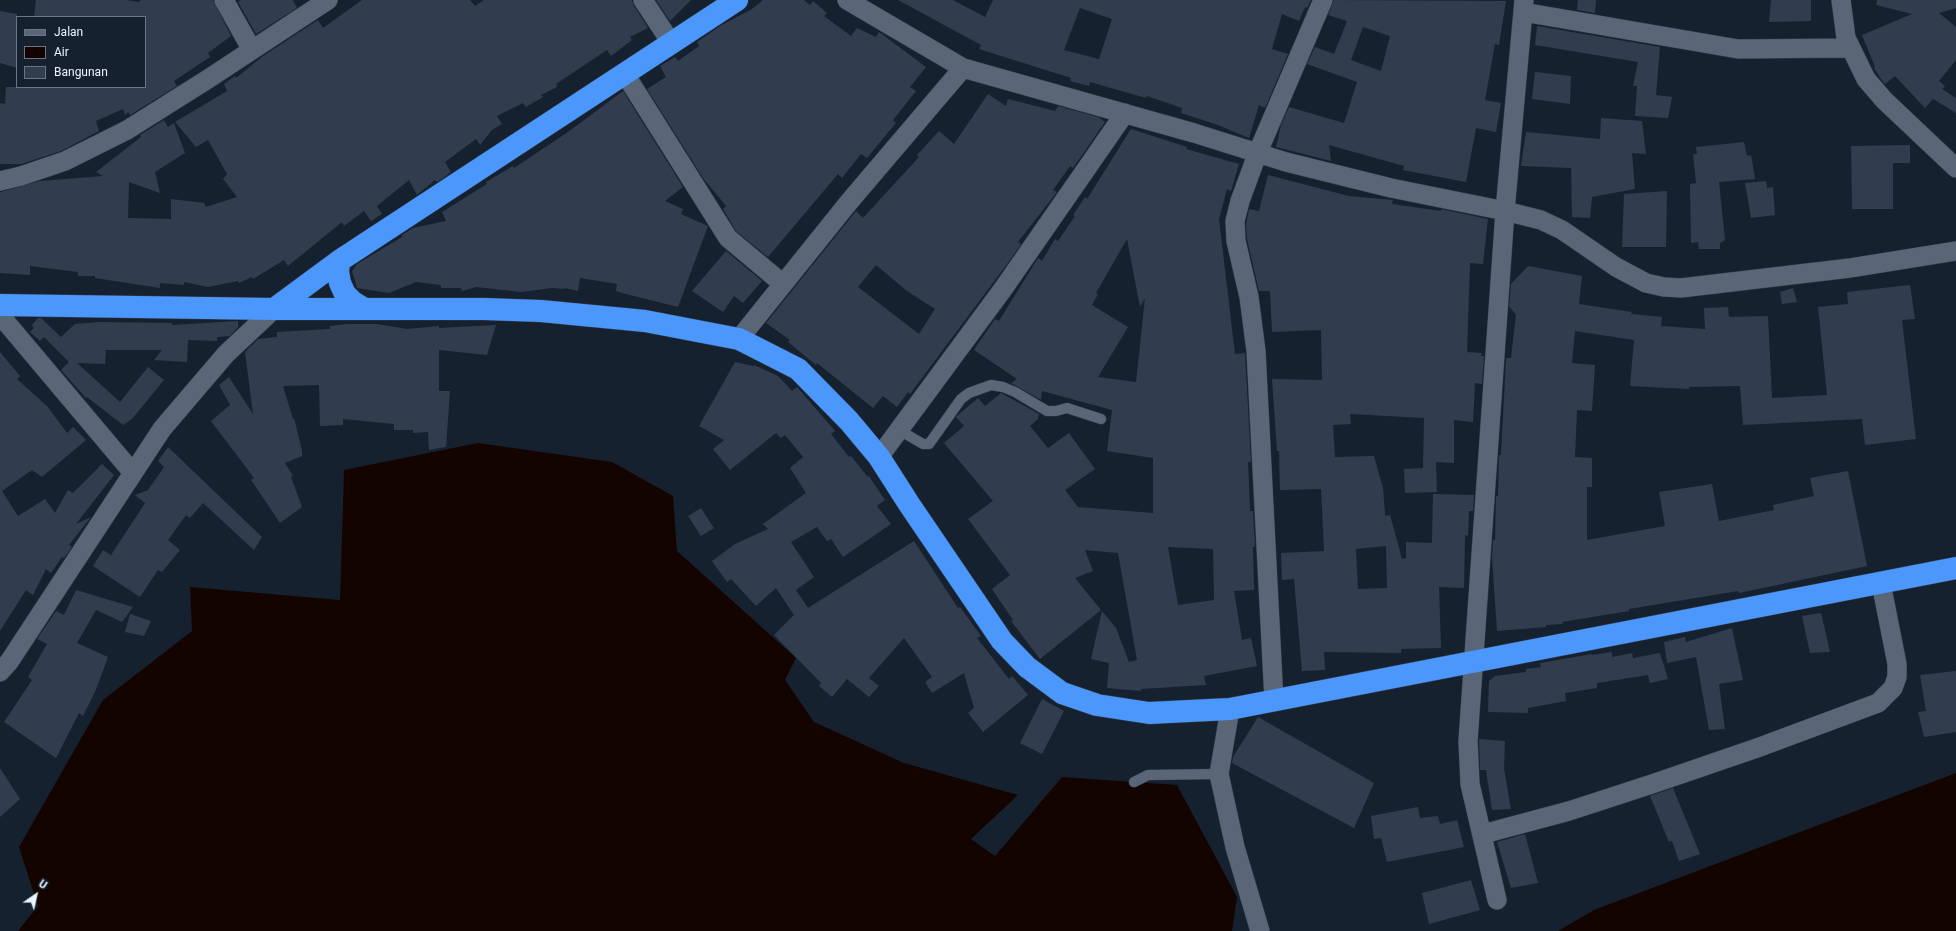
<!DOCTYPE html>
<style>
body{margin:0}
#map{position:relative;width:1956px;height:931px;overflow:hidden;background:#162130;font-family:Roboto,sans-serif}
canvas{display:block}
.legend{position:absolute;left:16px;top:16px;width:130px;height:72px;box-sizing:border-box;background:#162130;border:1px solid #6c7583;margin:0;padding:5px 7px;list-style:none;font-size:12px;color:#ecf4ff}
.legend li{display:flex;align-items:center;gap:8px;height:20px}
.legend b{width:20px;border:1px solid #6c7583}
.north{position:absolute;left:16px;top:875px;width:40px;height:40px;-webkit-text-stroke:3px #162130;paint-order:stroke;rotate:34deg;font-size:11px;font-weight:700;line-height:16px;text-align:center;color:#ecf4ff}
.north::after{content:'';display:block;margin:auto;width:14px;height:18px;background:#ecf4ff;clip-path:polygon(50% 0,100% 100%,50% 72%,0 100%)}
</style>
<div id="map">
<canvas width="1956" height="931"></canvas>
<ul class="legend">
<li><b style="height:5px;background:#596678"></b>Jalan</li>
<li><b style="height:11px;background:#140400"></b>Air</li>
<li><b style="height:11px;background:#313d4e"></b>Bangunan</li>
</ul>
<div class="north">U</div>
</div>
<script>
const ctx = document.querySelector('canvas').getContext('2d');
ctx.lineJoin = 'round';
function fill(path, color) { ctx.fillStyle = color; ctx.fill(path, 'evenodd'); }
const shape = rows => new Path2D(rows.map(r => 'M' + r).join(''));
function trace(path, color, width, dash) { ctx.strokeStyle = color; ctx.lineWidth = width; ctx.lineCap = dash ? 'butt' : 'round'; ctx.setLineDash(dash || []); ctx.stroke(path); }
const water = shape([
 [478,443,612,462,673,496,677,551,796,658,785,680,814,722,904,763,1018,795,971,839,995,856,1062,777,1177,785,1237,897,1232,931,18,931,38,906,19,847,103,700,192,631,190,587,340,600,344,470],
 [1956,773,1956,931,1558,931,1594,910]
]);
const building = shape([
 [36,0,127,0,138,2,141,0,213,0,231,36,208,53,210,57,174,81,177,86,130,115,128,112,125,115,123,109,96,121,99,131,61,151,21,164,0,164,0,103,5,104,6,87,145,87,145,17,34,17],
 [241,0,293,0,297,8,256,34,238,2],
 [362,0,470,0,475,6,484,0,632,0,634,6,648,28,630,37,632,40,611,56,607,50,556,84,557,87,541,95,543,97,526,107,523,103,497,116,502,124,492,130,480,145,476,139,445,162,451,172,442,179,437,182,435,180,417,195,409,180,377,206,382,214,371,221,364,211,344,226,342,222,288,266,284,260,253,279,252,277,239,283,238,281,208,287,184,282,184,285,160,283,160,288,95,278,95,276,78,276,78,272,30,266,30,275,0,273,0,192,40,181,103,176,96,172,141,137,140,135,164,120,168,127,174,123,185,153,155,172,160,193,129,182,128,218,171,219,171,199,204,203,206,207,237,197,223,179,227,174,208,140,196,147,175,122,227,91,224,84,235,76,236,78,263,56,318,20,323,28],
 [656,0,691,0,670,21],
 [763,0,804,0,810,5,813,1,827,13,824,16,851,36,857,28,876,37,879,32,926,67,910,87,916,91,893,120,896,123,867,158,861,154,842,178,838,174,768,257,736,231,723,209,726,206,703,178,647,89,666,77,660,66,675,57,678,61,699,46,697,42,720,26,752,9],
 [898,0,953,0,985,17,993,0,1311,0,1307,8,1305,7,1299,21,1282,14,1272,49,1288,54,1265,108,1259,105,1249,138,1218,125,1181,113,1182,108,1147,96,1146,98,1090,82,1089,86,1070,81,1071,78,979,49,981,45],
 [1080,8,1112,19,1099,59,1064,50],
 [1334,0,1506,1,1499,45,1495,44,1485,100,1501,103,1496,132,1476,128,1466,182,1403,170,1404,166,1329,145,1331,161,1276,147,1281,125,1289,107,1344,123,1357,82,1307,64,1315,47,1334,54,1347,21,1328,15],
 [1363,27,1390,36,1381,71,1351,60],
 [1578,0,1596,0,1595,13,1577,10],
 [1771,0,1811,0,1811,21,1769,22],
 [1877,0,1956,0,1956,8,1939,13,1956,27,1956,60,1939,81,1945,86,1942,89,1956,98,1956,113,1933,99,1925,108,1895,76,1885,84,1883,82,1874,68,1875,67,1862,35,1912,14,1876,5],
 [0,11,17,14,17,68,0,63],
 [1537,26,1660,47,1656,95,1672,97,1668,118,1635,116,1637,86,1633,86,1638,62,1535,45],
 [1535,72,1571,76,1570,104,1532,99],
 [623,91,683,187,665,201,683,209,681,214,708,226,678,307,622,293,616,291,617,284,580,278,578,291,565,288,565,289,552,288,521,292,476,287,462,291,461,288,441,288,441,285,416,282,389,293,357,288,352,271,357,264,402,237,402,235,413,228,446,221,442,212,487,184,486,182,513,166,514,168,568,132],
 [988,94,1006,106,1008,99,1055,111,1058,106,1098,117,1105,122,1073,168,1070,166,1053,190,1057,192,1018,242,1021,244,1010,260,910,394,908,392,897,407,883,396,873,408,817,363,816,365,788,342,790,340,766,323,856,211,863,218,919,157,917,155,939,131,954,144],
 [876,265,907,291,935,309,919,334,858,287],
 [1601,118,1642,121,1646,154,1632,153,1635,189,1592,197,1590,218,1572,217,1571,168,1521,166,1526,132,1600,139],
 [1131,129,1187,147,1186,149,1239,164,1231,191,1227,189,1219,219,1235,354,1245,353,1251,462,1248,462,1250,511,1253,511,1255,547,1253,547,1254,590,1234,591,1242,640,1251,638,1257,666,1204,676,1206,685,1141,689,1141,691,1107,688,1109,663,1091,659,1102,611,1116,628,1129,662,1137,660,1118,553,1085,550,1093,571,1075,578,1101,610,1040,659,1011,621,1013,620,992,589,1010,575,968,519,993,501,944,443,964,426,956,417,958,415,978,398,985,406,1001,393,1039,414,1038,419,1030,426,1048,448,1069,433,1095,469,1065,490,1078,507,1153,513,1153,458,1107,451,1112,410,1042,391,1041,400,1011,383,1017,379,974,350,995,319,999,321,1038,258,1042,261,1055,239,1058,241,1075,216,1073,215,1085,197,1087,199],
 [1127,239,1140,307,1145,298,1136,382,1098,377,1128,327,1092,305,1098,294,1096,293],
 [1168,547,1213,549,1214,600,1178,605],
 [1744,142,1747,156,1751,155,1755,179,1719,182,1725,240,1720,243,1720,249,1699,249,1698,242,1691,243,1690,184,1696,183,1693,154,1697,154,1696,147],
 [1910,145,1910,163,1893,163,1893,209,1852,209,1851,146],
 [1268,175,1349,196,1393,200,1392,204,1441,211,1441,209,1488,219,1483,264,1470,263,1467,352,1482,353,1481,356,1484,356,1482,384,1475,383,1473,422,1454,420,1454,463,1436,462,1437,492,1405,493,1404,469,1423,468,1424,418,1350,414,1351,424,1333,425,1335,457,1374,456,1383,488,1386,528,1385,516,1390,515,1402,559,1406,558,1406,542,1432,543,1433,494,1474,495,1473,511,1469,511,1468,536,1465,535,1464,588,1439,587,1441,648,1401,649,1401,653,1324,652,1325,670,1302,671,1294,579,1282,580,1281,553,1324,551,1321,489,1280,490,1279,451,1277,451,1272,379,1322,380,1321,330,1272,332,1270,291,1259,291,1247,239,1246,225,1249,209,1259,211],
 [1386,546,1387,588,1358,589,1356,549],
 [1766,181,1767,188,1773,187,1775,215,1751,218,1745,183],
 [1667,191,1666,247,1622,247,1624,194],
 [726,251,762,281,743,303,734,296,723,312,692,291],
 [1528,266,1582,276,1579,304,1632,312,1631,314,1662,317,1661,326,1705,329,1704,308,1728,307,1729,317,1768,316,1772,398,1827,395,1818,307,1848,304,1847,292,1910,285,1915,319,1902,320,1916,439,1865,445,1862,419,1743,425,1740,386,1689,387,1689,389,1630,386,1634,340,1575,331,1572,363,1595,365,1592,411,1577,410,1575,457,1592,458,1592,487,1587,487,1587,540,1665,526,1659,492,1712,484,1719,521,1774,510,1773,505,1814,496,1810,478,1848,471,1867,566,1739,593,1738,591,1629,609,1629,611,1562,622,1563,624,1546,625,1546,627,1497,631,1492,557,1493,540,1495,540,1496,496,1498,496,1499,455,1501,455,1506,358,1511,358,1516,315,1509,306,1511,284],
 [1793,288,1797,302,1782,304,1780,292],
 [38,318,41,318,61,337,75,324,99,322,172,323,172,325,238,321,238,327,230,336,217,337,217,341,188,340,187,362,154,360,162,350,106,350,105,364,77,363,120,402,148,367,164,380,132,419,123,425,87,397,86,398,61,370,69,362,44,337,40,341,30,332,34,328,32,325],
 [347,324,377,324,407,329,439,326,439,328,496,325,487,355,439,350,439,391,450,391,446,447,429,450,428,432,413,433,413,430,394,430,394,424,343,419,343,425,320,426,319,385,283,386,293,419,294,418,302,451,302,456,285,463,293,476,291,477,302,507,280,523,251,480,254,478,211,421,230,405,219,385,229,377,253,414,245,352,258,339,277,337,277,332,330,329,330,326],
 [0,352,20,376,17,379,47,406,67,433,73,427,86,440,42,477,32,470,2,491,18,516,45,499,55,513,68,490,73,493,102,464,114,475,76,524,91,517,69,545,72,547,64,558,62,557,51,573,46,569,33,595,26,590,0,631],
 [735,362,753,366,754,365,778,376,792,391,797,387,835,431,831,434,849,457,851,456,868,477,869,476,885,500,877,506,891,524,843,557,831,539,827,541,817,527,791,542,814,577,796,590,808,608,914,541,958,608,960,607,981,636,977,638,1009,679,1012,676,1028,695,983,732,968,713,974,708,964,673,932,693,925,682,932,677,904,638,869,678,879,686,869,697,847,679,832,697,819,686,821,683,774,635,794,615,776,588,756,606,731,579,727,582,712,561,735,544,768,529,763,524,806,493,790,468,803,457,785,435,781,438,776,433,730,470,713,449,724,440,699,426],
 [168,447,262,537,254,550,203,503,190,518,186,515,168,540,180,550,162,572,158,570,140,597,93,566,103,550,111,555,145,503,135,495,148,490,164,467,158,461],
 [701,508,714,528,701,536,688,516],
 [76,590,133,607,122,622,96,610,77,643,108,657,95,692,83,716,79,713,56,758,4,722,32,680,28,677,47,644,37,639,56,611,64,615],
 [1821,613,1830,652,1810,653,1802,616],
 [130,614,151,621,144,636,125,632],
 [1732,628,1743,680,1719,684,1725,729,1709,730,1696,657,1667,663,1664,642,1685,637,1686,642],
 [1612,652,1612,657,1632,653,1633,658,1660,653,1668,679,1650,683,1648,675,1597,683,1597,688,1565,693,1566,701,1528,708,1528,713,1488,712,1489,681,1495,676,1526,672,1526,669,1541,667,1540,663,1592,654,1592,655],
 [1956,671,1956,732,1924,737,1918,712,1926,711,1920,675],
 [1042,699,1064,711,1042,754,1020,743],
 [1258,717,1374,783,1354,828,1232,763,1233,757],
 [1479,739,1505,741,1504,769,1511,809,1492,810,1486,770,1480,770],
 [0,768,20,799,0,817],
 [1673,788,1700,854,1679,861,1672,841,1669,842,1650,796],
 [1418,807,1420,818,1438,816,1440,824,1457,820,1464,847,1387,862,1381,838,1374,839,1371,816],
 [1525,834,1538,883,1511,888,1497,842],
 [1471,880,1480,910,1429,924,1422,893]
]);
const lane = shape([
 [899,430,923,444,929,444,961,399,969,393,991,385,1003,387,1015,392,1047,411,1056,411,1067,408,1101,419],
 [1134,782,1148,775,1219,774]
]);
const street = shape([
 [224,0,252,50],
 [643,0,672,44],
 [847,0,963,68,1194,133,1286,162,1391,188,1505,211,1541,220,1562,230,1616,267,1646,283,1664,287,1681,288,1850,268,1956,251],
 [1841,0,1846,38,1866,79,1884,100,1956,168],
 [1523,12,1738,49,1850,48],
 [625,74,728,238,783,284],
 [0,181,21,176,65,161,127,130,208,79,328,0],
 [0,315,133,473],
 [739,339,849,202,963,68],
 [879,457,1003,289,1125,113],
 [0,672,9,662,162,429,226,354,274,309],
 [1274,701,1256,351,1249,297,1236,241,1235,221,1240,201,1258,152,1323,0],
 [1230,709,1219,774,1235,847,1260,931],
 [1483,834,1569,811,1655,783,1757,748,1878,703,1893,688,1897,677,1897,664,1881,583],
 [1497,900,1470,784,1468,741,1505,211,1524,0]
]);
const highway = shape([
 [339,261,338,272,340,283,345,294,353,302,363,308],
 [0,305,274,309,484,309,541,311,645,321,739,339,798,369,849,421,879,457,909,504,1002,641,1027,667,1062,693,1097,705,1149,713,1230,709,1956,568],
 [274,309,339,261,737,0]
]);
fill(water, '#140400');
fill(building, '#313d4e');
trace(lane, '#363d4b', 11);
trace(street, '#363d4b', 20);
trace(highway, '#363d4b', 23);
trace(lane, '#596678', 10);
trace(street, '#596678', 19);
trace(highway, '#4b97fb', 22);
</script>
